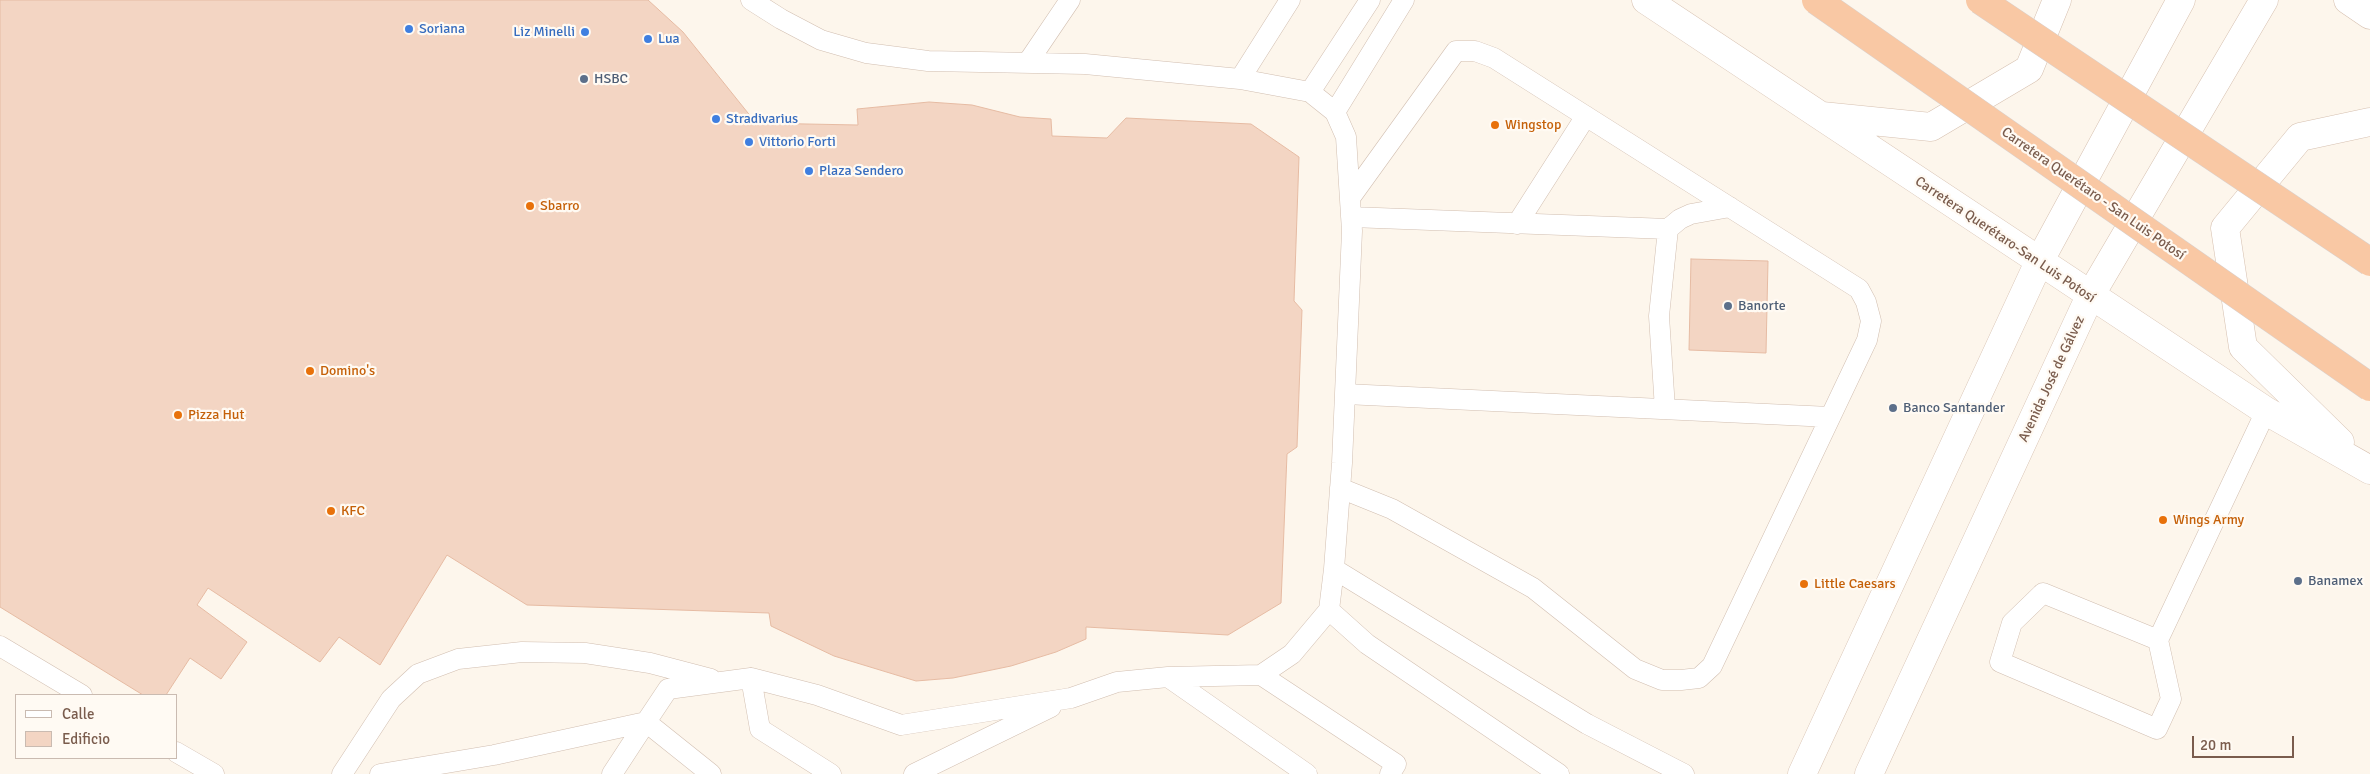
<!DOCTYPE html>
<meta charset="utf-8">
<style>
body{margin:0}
#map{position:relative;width:2370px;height:774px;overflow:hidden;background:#fdf6ec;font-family:Signika,sans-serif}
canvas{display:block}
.legend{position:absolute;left:15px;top:694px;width:162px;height:65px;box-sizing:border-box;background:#fffaf3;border:1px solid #cabbb1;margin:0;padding:6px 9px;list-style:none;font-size:15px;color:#7a5c4d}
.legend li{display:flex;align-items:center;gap:10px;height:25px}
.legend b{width:25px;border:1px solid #cabbb1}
.scale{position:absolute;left:2192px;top:736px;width:102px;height:22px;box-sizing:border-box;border:2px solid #7a5c4d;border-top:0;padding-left:6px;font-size:15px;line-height:18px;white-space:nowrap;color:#7a5c4d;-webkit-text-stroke:4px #fffaf3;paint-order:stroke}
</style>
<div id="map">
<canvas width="2370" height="774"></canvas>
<ul class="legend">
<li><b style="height:6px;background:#fff"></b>Calle</li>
<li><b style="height:14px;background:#f3d5c3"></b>Edificio</li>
</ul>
<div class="scale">20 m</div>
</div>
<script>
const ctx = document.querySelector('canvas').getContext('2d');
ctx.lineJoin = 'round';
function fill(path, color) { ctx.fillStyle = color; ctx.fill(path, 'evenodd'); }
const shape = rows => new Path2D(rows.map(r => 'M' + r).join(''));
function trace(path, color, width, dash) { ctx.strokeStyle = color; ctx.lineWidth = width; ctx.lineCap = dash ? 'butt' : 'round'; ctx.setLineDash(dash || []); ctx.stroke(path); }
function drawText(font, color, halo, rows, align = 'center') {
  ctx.font = font + ' Signika,sans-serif'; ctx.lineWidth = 4.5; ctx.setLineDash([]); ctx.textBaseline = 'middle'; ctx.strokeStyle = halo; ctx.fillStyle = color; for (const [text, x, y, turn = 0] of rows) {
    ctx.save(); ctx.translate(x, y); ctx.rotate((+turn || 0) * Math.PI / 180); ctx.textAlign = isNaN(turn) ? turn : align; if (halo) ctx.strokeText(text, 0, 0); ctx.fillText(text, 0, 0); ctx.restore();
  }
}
const building = shape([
 [0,0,648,0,683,32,756,123,858,125,857,109,929,102,972,105,1020,117,1051,119,1052,136,1107,138,1126,118,1251,124,1299,157,1294,301,1302,310,1297,447,1287,454,1281,603,1228,635,1086,627,1086,639,1056,652,1011,666,953,678,916,681,834,656,771,626,769,613,527,605,447,555,380,665,339,637,320,662,208,588,197,605,247,642,221,679,190,658,166,695,143,695,0,607,0,0],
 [1691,259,1768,261,1766,353,1689,350,1691,259]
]);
const service = shape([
 [1028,62,1070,0],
 [1240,79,1290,0],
 [1310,92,1370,0],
 [1335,112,1404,0],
 [1351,217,1668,229],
 [1517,224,1586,116],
 [1345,394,1830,417],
 [1665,409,1659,316,1668,229,1680,219,1691,214,1730,207],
 [1340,488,1392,509,1533,588,1635,669,1662,680,1681,680,1699,678,1712,666,1867,340,1871,321,1866,302,1859,289,1494,58,1475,51,1456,51,1350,198],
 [1334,569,1587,724,1684,774],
 [2043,593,2158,640,2171,699,2157,729,2000,662,2012,623,2043,593],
 [1329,610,1367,644,1559,774],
 [2158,640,2266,411],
 [0,646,82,695],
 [1261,675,1396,764,1390,774],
 [1168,677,1307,774],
 [751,678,760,729,831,774],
 [176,752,214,774],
 [342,774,391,699,418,674,458,659,522,652,585,653,650,663,711,679],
 [380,774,494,755,646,722,668,689,751,678,817,695,901,725,1071,698,1117,682,1168,677,1261,675,1292,654,1329,610,1334,569,1342,463,1352,231,1346,137,1335,112,1310,92,1240,79,1085,64,928,61,866,53,821,40,781,19,751,0],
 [612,774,646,722,711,774],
 [914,774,1051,707]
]);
const secondary = shape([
 [1646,0,2266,411,2370,470],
 [2348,0,2370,15],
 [1822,116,1931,127,2029,69,2057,0],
 [2340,442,2243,347,2225,228,2300,137,2370,122],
 [1802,774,2039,262,2181,0],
 [1869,774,2090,296,2264,0]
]);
const trunkBridge = shape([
 [1816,0,2370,387],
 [1980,0,2370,262]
]);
const markers = [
 [409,29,5,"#3f7fe0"],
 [585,32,5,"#3f7fe0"],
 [648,39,5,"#3f7fe0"],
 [584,79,5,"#5c6f8a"],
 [716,119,5,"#3f7fe0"],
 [1495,125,5,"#e8710a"],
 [749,142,5,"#3f7fe0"],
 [809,171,5,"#3f7fe0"],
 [530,206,5,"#e8710a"],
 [1728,306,5,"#5c6f8a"],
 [310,371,5,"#e8710a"],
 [1893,408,5,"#5c6f8a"],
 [178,415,5,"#e8710a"],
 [331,511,5,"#e8710a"],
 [2163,520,5,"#e8710a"],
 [2298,581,5,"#5c6f8a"],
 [1804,584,5,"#e8710a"]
];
const shopNames = [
 ["Soriana",419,29],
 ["Liz Minelli",575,32,"right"],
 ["Lua",658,39],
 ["Stradivarius",726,119],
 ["Vittorio Forti",759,142],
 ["Plaza Sendero",819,171]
];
const serviceNames = [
 ["HSBC",594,79],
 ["Banorte",1738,306],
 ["Banco Santander",1903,408],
 ["Banamex",2308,581]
];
const foodNames = [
 ["Wingstop",1505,125],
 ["Sbarro",540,206],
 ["Domino's",320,371],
 ["Pizza Hut",188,415],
 ["KFC",341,511],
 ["Wings Army",2173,520],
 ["Little Caesars",1814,584]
];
const streetNames = [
 ["Carretera Querétaro - San Luis Potosí",2093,194,35],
 ["Carretera Querétaro-San Luis Potosí",2005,240,34],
 ["Avenida José de Gálvez",2052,379,-65]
];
fill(building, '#f3d5c3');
trace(building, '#e6bba3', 1);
trace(service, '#d1beb0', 21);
trace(secondary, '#d6c0b0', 29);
trace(service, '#fff', 20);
trace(secondary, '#fff', 28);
trace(trunkBridge, '#dad1cd', 29, []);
trace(trunkBridge, '#f9c8a4', 28);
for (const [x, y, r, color] of markers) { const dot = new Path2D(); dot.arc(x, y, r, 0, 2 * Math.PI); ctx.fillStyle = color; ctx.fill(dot); trace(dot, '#fffaf3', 2); }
drawText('14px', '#366cbe', '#fffaf3', shopNames, 'left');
drawText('14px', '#4e5e75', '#fffaf3', serviceNames, 'left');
drawText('14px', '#c56008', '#fffaf3', foodNames, 'left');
drawText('14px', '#7a5c4d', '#fffaf3', streetNames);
</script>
